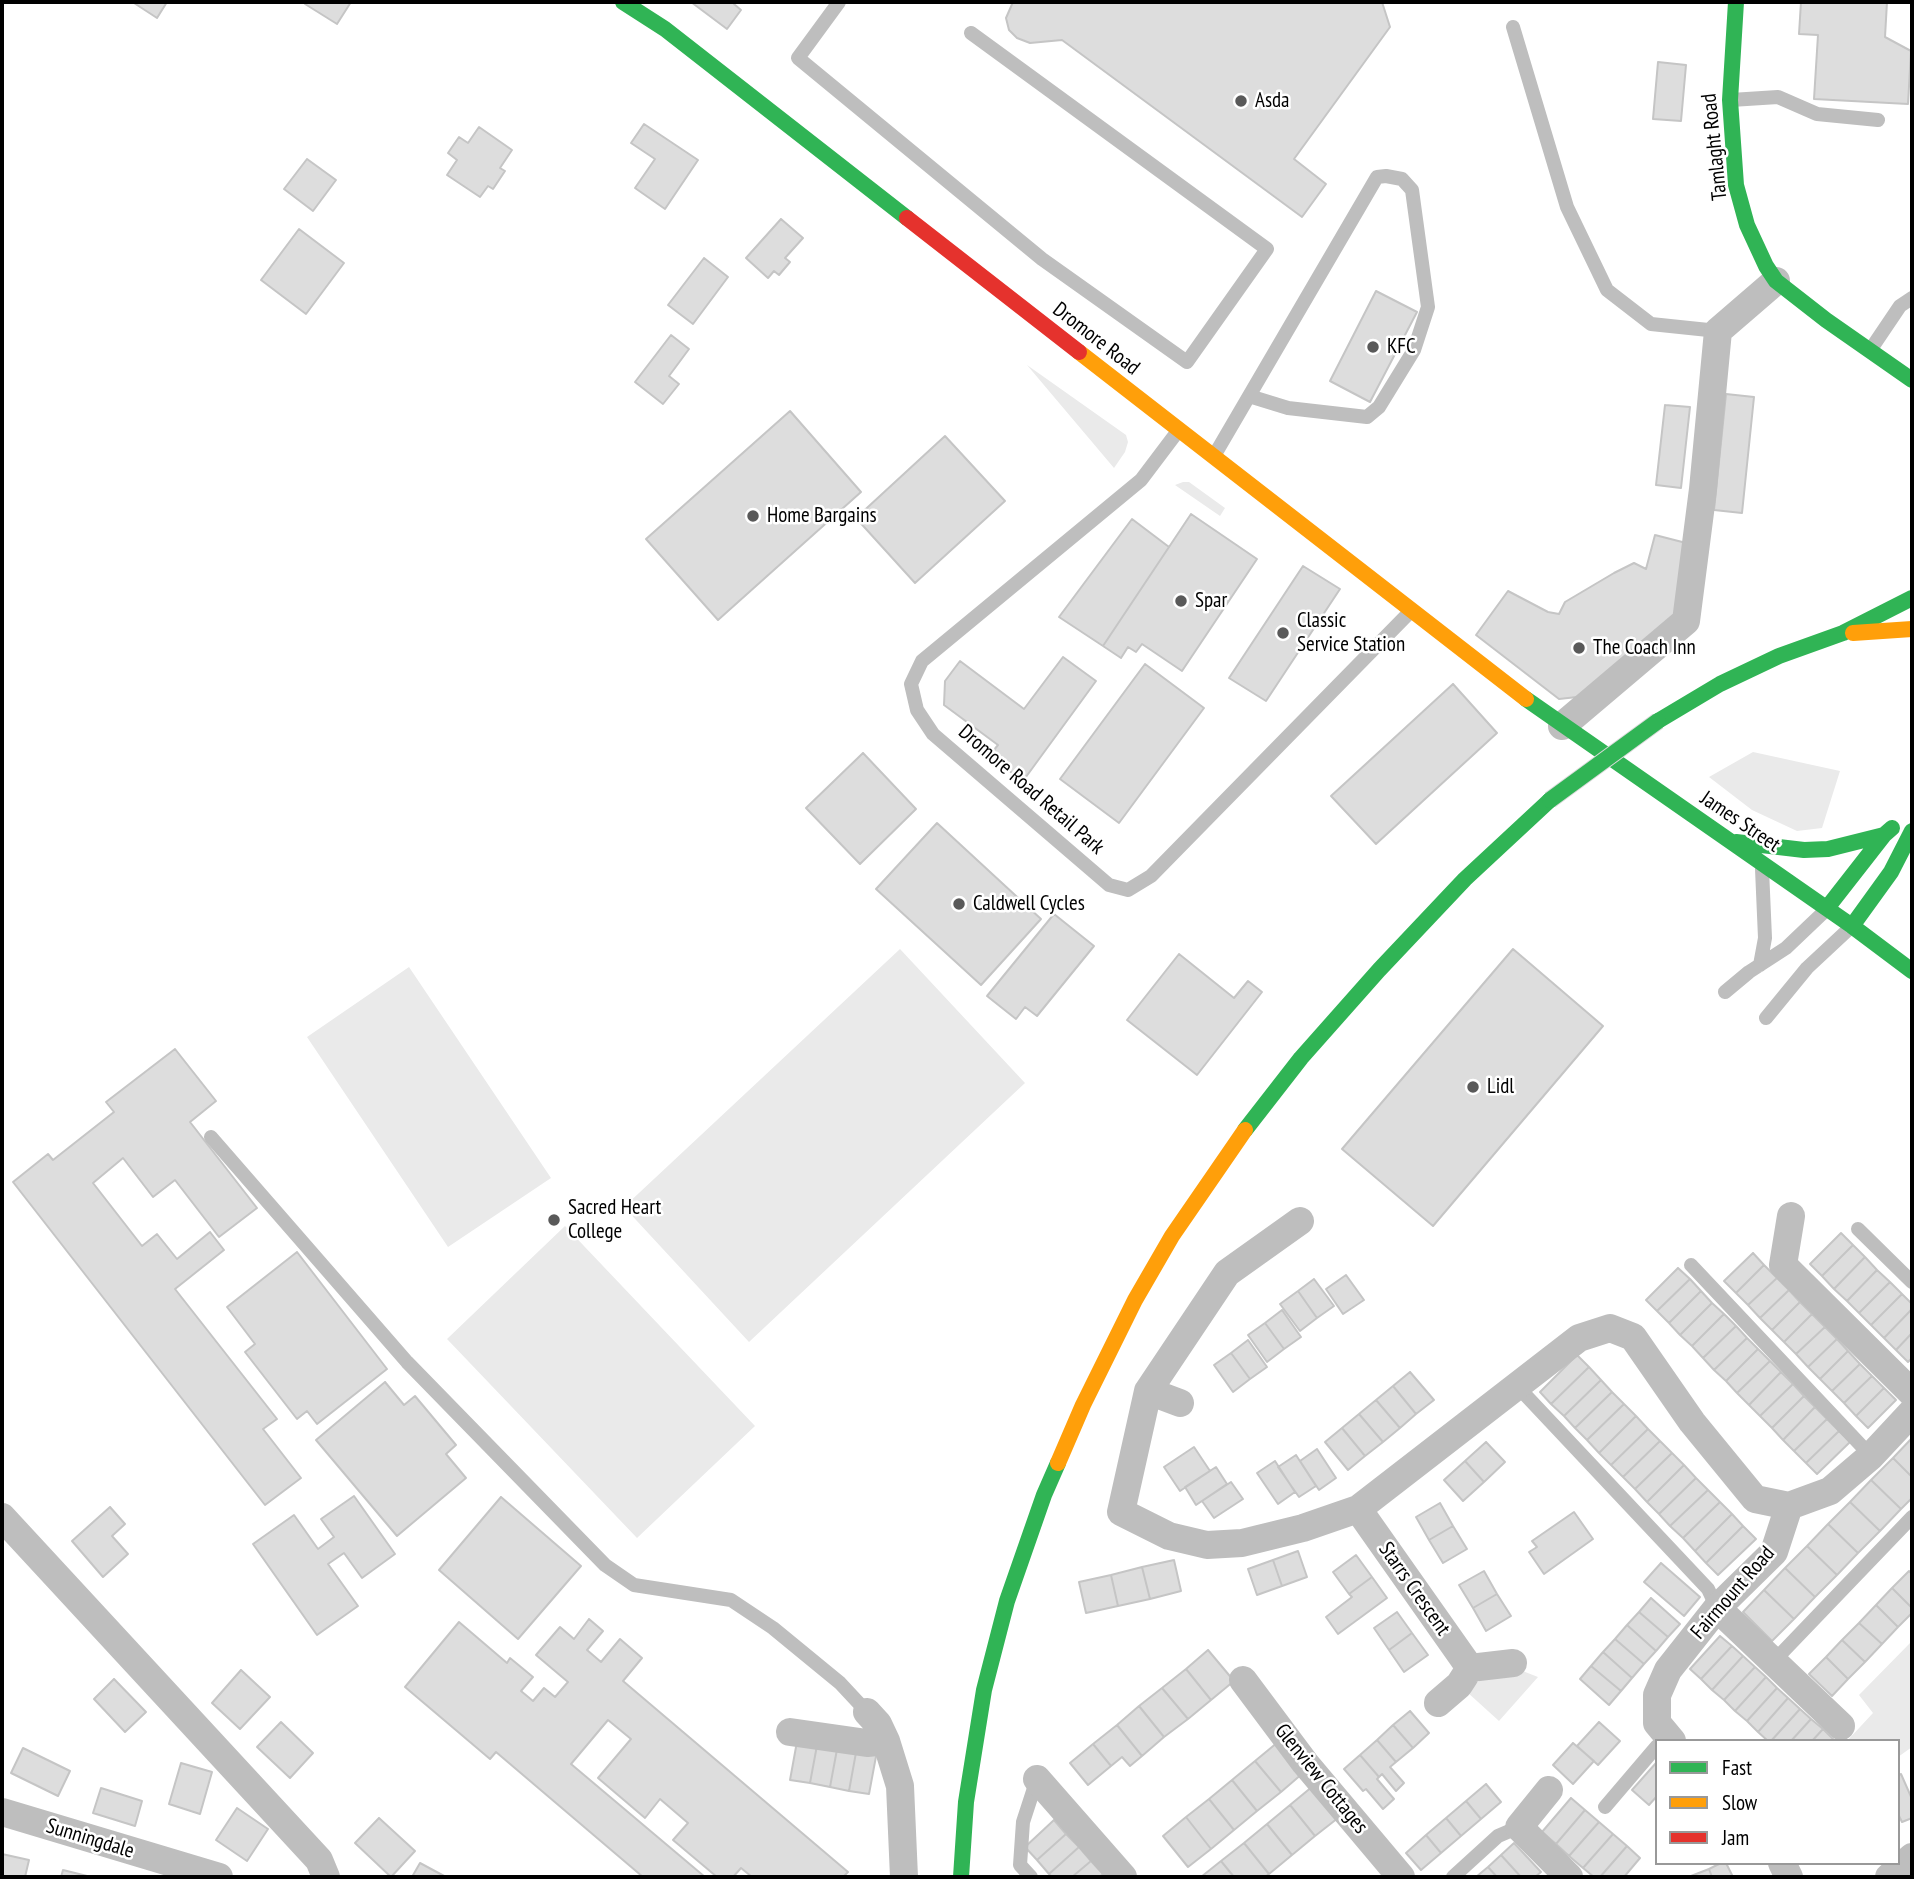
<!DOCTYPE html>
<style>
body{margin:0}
#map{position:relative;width:1914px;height:1879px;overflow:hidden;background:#fff;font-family:"PT Sans Narrow",sans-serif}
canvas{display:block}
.frame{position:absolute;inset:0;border:4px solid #000;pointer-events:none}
.legend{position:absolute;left:1655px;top:1739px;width:245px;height:126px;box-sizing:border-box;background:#fff;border:2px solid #999;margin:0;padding:9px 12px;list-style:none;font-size:21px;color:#000}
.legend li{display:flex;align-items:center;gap:14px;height:35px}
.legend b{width:35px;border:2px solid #999}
</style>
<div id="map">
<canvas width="1914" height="1879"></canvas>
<div class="frame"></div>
<ul class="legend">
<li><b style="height:9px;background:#30b455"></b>Fast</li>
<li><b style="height:9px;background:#ff9f0a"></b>Slow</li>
<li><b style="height:9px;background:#e5322d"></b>Jam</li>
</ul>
</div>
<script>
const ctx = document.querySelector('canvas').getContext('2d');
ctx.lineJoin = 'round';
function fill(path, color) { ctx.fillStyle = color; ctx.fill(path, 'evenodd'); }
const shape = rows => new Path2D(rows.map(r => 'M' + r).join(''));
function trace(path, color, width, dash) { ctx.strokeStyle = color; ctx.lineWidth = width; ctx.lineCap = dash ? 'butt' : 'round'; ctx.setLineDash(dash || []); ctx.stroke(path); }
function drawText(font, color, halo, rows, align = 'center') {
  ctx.font = font + ' "PT Sans Narrow",sans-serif'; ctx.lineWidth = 5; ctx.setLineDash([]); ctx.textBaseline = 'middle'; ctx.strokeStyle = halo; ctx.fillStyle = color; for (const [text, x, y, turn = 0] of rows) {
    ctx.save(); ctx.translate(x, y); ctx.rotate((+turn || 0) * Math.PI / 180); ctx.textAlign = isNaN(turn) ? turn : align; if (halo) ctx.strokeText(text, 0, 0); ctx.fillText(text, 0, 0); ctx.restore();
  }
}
const green = shape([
 [1027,365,1126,435,1128,442,1125,452,1114,468],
 [1183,482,1189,482,1225,508,1220,516,1175,485],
 [1753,752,1840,771,1822,828,1797,831,1752,810,1709,777],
 [900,949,1025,1083,749,1342,624,1207],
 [409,967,551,1178,448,1247,307,1037],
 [565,1226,755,1426,637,1538,447,1339],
 [1912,1641,1912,1747,1898,1757,1898,1741,1847,1741,1873,1713,1859,1695],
 [1515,1668,1538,1677,1499,1721,1467,1692,1481,1679]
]);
const building = shape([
 [135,2,167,2,157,18,134,3,135,2],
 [307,2,351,2,337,24,305,4,307,2],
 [691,2,736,2,734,4,741,10,727,29,691,2],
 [1013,2,1382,2,1390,27,1294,159,1326,184,1302,217,1062,40,1030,43,1017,38,1009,30,1006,18,1013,2],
 [1801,2,1887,2,1885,37,1911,51,1908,104,1814,99,1818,35,1799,34,1801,2],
 [1658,62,1686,65,1681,121,1653,119,1658,62],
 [644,124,698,160,665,209,635,188,655,159,631,143,644,124],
 [479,127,512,150,500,168,505,171,493,189,488,186,480,197,447,175,457,160,448,153,459,137,468,143,479,127],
 [307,159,336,180,313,211,284,189,307,159],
 [781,219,803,238,785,258,790,262,779,275,774,271,768,278,746,258,781,219],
 [299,229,344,263,306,314,261,280,299,229],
 [704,258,728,277,693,324,668,305,704,258],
 [1376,291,1417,312,1370,402,1330,381,1376,291],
 [671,335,689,349,669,376,679,384,663,404,635,382,671,335],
 [1726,394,1754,397,1742,513,1714,510,1726,394],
 [1665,405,1690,407,1681,488,1656,485,1665,405],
 [790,411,861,492,718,620,646,539,790,411],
 [945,436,1005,501,915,583,856,518,945,436],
 [1191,514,1257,559,1182,671,1142,644,1136,652,1128,647,1121,658,1103,646,1191,514],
 [1132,519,1169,547,1103,646,1059,617,1132,519],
 [1655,535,1690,544,1679,618,1577,697,1559,699,1476,635,1508,591,1548,612,1559,614,1565,602,1614,573,1634,563,1646,569,1655,535],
 [1303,566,1340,589,1266,701,1229,678,1303,566],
 [1063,657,1096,681,1023,781,989,756,998,745,944,705,945,681,960,661,1024,709,1063,657],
 [1145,664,1204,708,1119,823,1060,779,1145,664],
 [1453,684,1497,733,1376,844,1331,796,1453,684],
 [863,753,916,809,860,864,806,808,863,753],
 [937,823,1041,919,981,985,876,889,937,823],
 [1054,914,1094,946,1037,1016,1025,1007,1016,1019,987,996,1054,914],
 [1513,949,1603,1026,1433,1226,1342,1149,1513,949],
 [1179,954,1234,998,1248,981,1262,992,1197,1075,1127,1020,1179,954],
 [175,1049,216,1101,190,1122,257,1208,219,1237,175,1180,153,1197,123,1158,93,1183,142,1246,157,1234,177,1259,210,1232,224,1250,175,1289,277,1419,263,1429,301,1478,265,1505,13,1182,48,1154,53,1160,114,1112,106,1102,175,1049],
 [1841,1233,1853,1245,1822,1276,1810,1264,1841,1233],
 [1853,1245,1865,1257,1834,1289,1822,1276,1853,1245],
 [297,1252,387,1369,317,1424,307,1411,297,1419,245,1352,255,1344,227,1307,297,1252],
 [1753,1253,1764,1265,1736,1293,1724,1281,1753,1253],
 [1865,1257,1877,1270,1847,1301,1834,1289,1865,1257],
 [1764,1265,1777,1278,1748,1305,1736,1293,1764,1265],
 [1678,1268,1690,1279,1657,1311,1646,1300,1678,1268],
 [1877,1270,1890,1282,1859,1313,1847,1301,1877,1270],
 [1346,1275,1364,1300,1343,1314,1326,1289,1346,1275],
 [1777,1278,1789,1290,1760,1318,1748,1305,1777,1278],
 [1314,1279,1334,1306,1317,1318,1298,1291,1314,1279],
 [1690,1279,1701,1291,1669,1323,1657,1311,1690,1279],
 [1890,1282,1902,1294,1871,1325,1859,1313,1890,1282],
 [1789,1290,1800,1302,1772,1330,1760,1318,1789,1290],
 [1298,1291,1317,1318,1300,1331,1280,1304,1298,1291],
 [1701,1291,1712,1303,1680,1335,1669,1323,1701,1291],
 [1902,1294,1912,1304,1912,1309,1884,1338,1871,1325,1902,1294],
 [1800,1302,1812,1314,1784,1342,1772,1330,1800,1302],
 [1712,1303,1724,1314,1692,1346,1680,1335,1712,1303],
 [1912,1309,1912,1333,1896,1350,1884,1338,1912,1309],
 [1282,1310,1301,1337,1284,1349,1265,1323,1282,1310],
 [1724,1314,1736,1326,1703,1358,1692,1346,1724,1314],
 [1812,1314,1825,1327,1796,1354,1784,1342,1812,1314],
 [1265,1323,1284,1349,1267,1362,1248,1335,1265,1323],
 [1736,1326,1747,1338,1714,1370,1703,1358,1736,1326],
 [1825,1327,1837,1339,1808,1367,1796,1354,1825,1327],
 [1912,1333,1912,1358,1908,1362,1896,1350,1912,1333],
 [1747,1338,1758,1349,1726,1381,1714,1370,1747,1338],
 [1837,1339,1848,1351,1820,1379,1808,1367,1837,1339],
 [1248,1340,1267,1367,1250,1379,1231,1353,1248,1340],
 [1758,1349,1770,1361,1737,1393,1726,1381,1758,1349],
 [1848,1351,1860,1364,1832,1391,1820,1379,1848,1351],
 [1231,1353,1250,1379,1233,1392,1214,1365,1231,1353],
 [1577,1355,1589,1367,1551,1404,1540,1392,1577,1355],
 [1770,1361,1781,1372,1749,1405,1737,1393,1770,1361],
 [1860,1364,1872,1376,1844,1403,1832,1391,1860,1364],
 [1589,1367,1601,1380,1564,1416,1551,1404,1589,1367],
 [1410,1372,1434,1400,1416,1414,1393,1386,1410,1372],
 [1781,1372,1793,1384,1760,1416,1749,1405,1781,1372],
 [1872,1376,1884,1388,1856,1416,1844,1403,1872,1376],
 [1601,1380,1612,1392,1575,1428,1564,1416,1601,1380],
 [385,1382,404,1405,415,1396,456,1445,446,1454,466,1478,397,1536,316,1440,385,1382],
 [1793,1384,1804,1396,1772,1428,1760,1416,1793,1384],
 [1393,1386,1416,1414,1400,1428,1376,1400,1393,1386],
 [1884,1388,1896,1400,1868,1428,1856,1416,1884,1388],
 [1612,1392,1624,1404,1587,1440,1575,1428,1612,1392],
 [1804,1396,1815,1407,1783,1440,1772,1428,1804,1396],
 [1376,1400,1400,1428,1383,1442,1359,1414,1376,1400],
 [1624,1404,1636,1416,1599,1453,1587,1440,1624,1404],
 [1815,1407,1827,1419,1794,1451,1783,1440,1815,1407],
 [1359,1414,1383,1442,1365,1456,1342,1428,1359,1414],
 [1636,1416,1648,1429,1611,1465,1599,1453,1636,1416],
 [1827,1419,1839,1431,1806,1463,1794,1451,1827,1419],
 [1342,1428,1365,1456,1348,1470,1325,1442,1342,1428],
 [1648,1429,1660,1441,1623,1477,1611,1465,1648,1429],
 [1839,1431,1850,1442,1817,1474,1806,1463,1839,1431],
 [1912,1438,1912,1477,1893,1458,1912,1438],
 [1660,1441,1672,1453,1635,1489,1623,1477,1660,1441],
 [1486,1442,1505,1462,1484,1482,1465,1461,1486,1442],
 [1194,1447,1210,1471,1180,1491,1164,1467,1194,1447],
 [1317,1449,1336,1478,1319,1490,1300,1461,1317,1449],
 [1672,1453,1684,1465,1647,1502,1635,1489,1672,1453],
 [1296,1455,1316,1486,1299,1497,1278,1467,1296,1455],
 [1893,1458,1912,1477,1912,1498,1901,1509,1871,1480,1893,1458],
 [1275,1461,1295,1492,1278,1504,1257,1473,1275,1461],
 [1465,1461,1484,1482,1463,1501,1444,1480,1465,1461],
 [1684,1465,1696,1478,1659,1514,1647,1502,1684,1465],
 [1216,1467,1227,1484,1196,1505,1185,1487,1216,1467],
 [1696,1478,1708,1490,1670,1526,1659,1514,1696,1478],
 [1871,1480,1901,1509,1880,1531,1850,1502,1871,1480],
 [1231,1482,1243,1499,1214,1518,1202,1501,1231,1482],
 [1708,1490,1720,1502,1683,1538,1670,1526,1708,1490],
 [354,1496,395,1554,362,1578,344,1553,328,1564,358,1606,317,1635,253,1544,294,1515,318,1549,334,1537,321,1519,354,1496],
 [501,1497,581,1566,518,1639,439,1570,501,1497],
 [1720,1502,1732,1514,1695,1551,1683,1538,1720,1502],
 [1850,1502,1880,1531,1858,1553,1828,1524,1850,1502],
 [1440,1503,1453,1526,1429,1540,1416,1517,1440,1503],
 [110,1507,125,1524,112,1536,128,1554,103,1577,72,1541,110,1507],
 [1574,1512,1593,1539,1544,1574,1529,1552,1537,1547,1532,1541,1574,1512],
 [1732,1514,1743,1526,1706,1563,1695,1551,1732,1514],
 [1828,1524,1858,1553,1837,1575,1807,1546,1828,1524],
 [1453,1526,1467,1549,1443,1563,1429,1540,1453,1526],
 [1743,1526,1756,1539,1718,1575,1706,1563,1743,1526],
 [1807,1546,1837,1575,1815,1597,1785,1568,1807,1546],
 [1298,1551,1307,1577,1282,1586,1273,1560,1298,1551],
 [1356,1555,1372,1577,1349,1594,1333,1572,1356,1555],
 [1174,1560,1181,1591,1150,1599,1142,1567,1174,1560],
 [1273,1560,1282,1586,1257,1595,1248,1569,1273,1560],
 [1661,1563,1700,1597,1684,1616,1644,1582,1661,1563],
 [1142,1567,1150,1599,1118,1606,1111,1575,1142,1567],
 [1785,1568,1815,1597,1794,1619,1764,1590,1785,1568],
 [1484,1571,1497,1594,1473,1608,1459,1585,1484,1571],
 [1909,1571,1912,1574,1912,1608,1892,1588,1909,1571],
 [1111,1575,1118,1606,1086,1613,1079,1582,1111,1575],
 [1372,1577,1387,1598,1338,1634,1326,1617,1352,1597,1349,1594,1372,1577],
 [1892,1588,1912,1608,1912,1613,1898,1627,1876,1605,1892,1588],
 [1764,1590,1794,1619,1772,1641,1743,1612,1764,1590],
 [1497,1594,1511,1616,1486,1631,1473,1608,1497,1594],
 [1651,1598,1680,1624,1668,1637,1639,1612,1651,1598],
 [1876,1605,1898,1627,1882,1644,1859,1623,1876,1605],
 [1397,1612,1412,1633,1389,1650,1374,1628,1397,1612],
 [1639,1612,1668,1637,1656,1651,1627,1625,1639,1612],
 [589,1619,603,1631,587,1650,601,1662,620,1639,642,1658,623,1681,848,1872,843,1877,752,1877,741,1868,733,1877,717,1877,673,1840,688,1823,660,1799,645,1818,598,1778,631,1739,608,1720,571,1764,705,1877,643,1877,496,1752,490,1759,405,1687,459,1622,507,1663,510,1658,533,1677,521,1691,533,1701,544,1688,555,1697,568,1682,536,1655,560,1627,574,1639,589,1619],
 [1859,1623,1882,1644,1865,1662,1842,1640,1859,1623],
 [1627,1625,1656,1651,1644,1664,1615,1639,1627,1625],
 [1412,1633,1428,1655,1404,1672,1389,1650,1412,1633],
 [1720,1636,1732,1646,1701,1679,1690,1669,1720,1636],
 [1615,1639,1644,1664,1632,1678,1603,1652,1615,1639],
 [1842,1640,1865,1662,1848,1679,1826,1657,1842,1640],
 [1732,1646,1743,1656,1712,1690,1701,1679,1732,1646],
 [1208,1650,1234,1681,1211,1700,1186,1669,1208,1650],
 [1603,1652,1632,1678,1621,1691,1591,1666,1603,1652],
 [1743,1656,1755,1667,1724,1700,1712,1690,1743,1656],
 [1826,1657,1848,1679,1832,1696,1809,1674,1826,1657],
 [1591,1666,1621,1691,1609,1705,1580,1679,1591,1666],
 [1755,1667,1766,1677,1735,1711,1724,1700,1755,1667],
 [1186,1669,1211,1700,1188,1719,1162,1688,1186,1669],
 [241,1670,270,1697,240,1729,212,1703,241,1670],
 [1766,1677,1777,1688,1747,1721,1735,1711,1766,1677],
 [114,1679,146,1712,125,1732,94,1699,114,1679],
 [1162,1688,1188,1719,1164,1737,1139,1706,1162,1688],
 [1777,1688,1788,1698,1758,1732,1747,1721,1777,1688],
 [1788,1698,1800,1709,1771,1741,1768,1741,1758,1732,1788,1698],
 [1139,1706,1164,1737,1142,1756,1117,1725,1139,1706],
 [1800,1709,1811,1719,1791,1741,1771,1741,1800,1709],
 [1410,1711,1429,1733,1413,1748,1393,1725,1410,1711],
 [1811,1719,1823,1729,1812,1741,1791,1741,1811,1719],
 [281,1722,313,1753,290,1778,257,1747,281,1722],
 [1599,1722,1620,1741,1598,1765,1577,1746,1599,1722],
 [1117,1725,1142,1756,1130,1766,1122,1757,1111,1766,1093,1744,1117,1725],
 [1393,1725,1413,1748,1396,1762,1377,1740,1393,1725],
 [1823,1729,1834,1740,1833,1741,1812,1741,1823,1729],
 [798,1736,818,1740,810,1783,790,1780,798,1736],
 [818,1740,838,1744,830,1787,810,1783,818,1740],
 [1377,1740,1396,1762,1390,1767,1404,1783,1396,1791,1382,1774,1379,1777,1360,1755,1377,1740],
 [1278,1742,1303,1773,1281,1792,1255,1761,1278,1742],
 [1573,1743,1594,1761,1573,1784,1553,1765,1573,1743],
 [838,1744,857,1747,849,1791,830,1787,838,1744],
 [1093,1744,1111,1766,1088,1785,1070,1763,1093,1744],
 [857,1747,877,1751,869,1794,849,1791,857,1747],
 [23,1748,70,1771,58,1796,11,1773,23,1748],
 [1360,1755,1379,1777,1377,1779,1394,1799,1383,1809,1366,1789,1363,1791,1344,1769,1360,1755],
 [1255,1761,1281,1792,1257,1811,1232,1780,1255,1761],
 [181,1763,212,1772,200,1814,169,1804,181,1763],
 [1656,1763,1657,1796,1649,1805,1632,1790,1656,1763],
 [1901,1774,1912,1799,1912,1818,1902,1822,1898,1814,1898,1775,1901,1774],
 [1232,1780,1257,1811,1234,1830,1209,1799,1232,1780],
 [1486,1784,1501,1802,1481,1819,1466,1801,1486,1784],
 [1313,1786,1338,1818,1315,1836,1290,1805,1313,1786],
 [101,1788,142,1801,135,1826,93,1813,101,1788],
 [1571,1798,1585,1810,1556,1844,1542,1832,1571,1798],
 [1209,1799,1234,1830,1211,1849,1186,1817,1209,1799],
 [1466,1801,1481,1819,1461,1836,1446,1818,1466,1801],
 [1290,1805,1315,1836,1292,1855,1267,1824,1290,1805],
 [237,1808,268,1829,247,1861,216,1840,237,1808],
 [1585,1810,1599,1822,1569,1856,1556,1844,1585,1810],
 [1186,1817,1211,1849,1188,1867,1163,1836,1186,1817],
 [379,1818,415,1851,391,1877,355,1843,379,1818],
 [1446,1818,1461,1836,1441,1853,1426,1835,1446,1818],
 [1054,1820,1066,1834,1037,1860,1025,1847,1054,1820],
 [1599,1822,1613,1834,1583,1868,1569,1856,1599,1822],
 [1267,1824,1292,1855,1269,1874,1244,1843,1267,1824],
 [1066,1834,1079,1847,1049,1874,1037,1860,1066,1834],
 [1613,1834,1627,1846,1600,1877,1594,1877,1583,1868,1613,1834],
 [1426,1835,1441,1853,1421,1870,1406,1853,1426,1835],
 [1244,1843,1269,1874,1265,1877,1234,1877,1221,1861,1244,1843],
 [1514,1843,1541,1872,1535,1877,1521,1877,1501,1855,1514,1843],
 [1627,1846,1640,1858,1624,1877,1600,1877,1627,1846],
 [1079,1847,1091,1861,1072,1877,1052,1877,1049,1874,1079,1847],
 [2,1854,29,1860,25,1877,2,1877,2,1854],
 [1501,1855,1521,1877,1497,1877,1488,1867,1501,1855],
 [1091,1861,1103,1874,1099,1877,1072,1877,1091,1861],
 [1221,1861,1234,1877,1201,1877,1221,1861],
 [420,1863,446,1877,412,1877,420,1863],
 [1721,1863,1726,1863,1733,1877,1712,1877,1709,1869,1721,1863],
 [1488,1867,1497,1877,1476,1877,1488,1867],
 [1709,1869,1712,1877,1692,1877,1691,1876,1709,1869],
 [63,1870,91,1877,61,1877,63,1870]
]);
const lane = shape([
 [839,2,798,58,1042,259,1187,362,1267,249,971,33],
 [1513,27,1567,207,1607,290,1651,324,1718,331],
 [1731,100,1778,97,1817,114,1878,120],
 [1871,349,1900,306,1912,298],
 [1178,431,1141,480,922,661,911,684,917,710,933,734,1109,885,1128,890,1151,876,1408,614],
 [1214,456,1377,177,1386,176,1402,179,1412,190,1428,307,1414,350,1379,407,1367,417,1288,408,1249,396],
 [1760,965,1765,938,1762,869],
 [1725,992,1749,972,1786,948,1827,909],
 [1766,1018,1807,968,1851,927],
 [211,1137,407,1362,605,1565,634,1585,731,1600,773,1628,840,1683,867,1712],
 [1858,1229,1912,1282],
 [1691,1265,1871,1456],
 [1517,1386,1708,1589,1717,1608],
 [1773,1662,1912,1517],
 [1605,1807,1657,1746],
 [1031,1877,1020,1865,1023,1822,1037,1779],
 [1453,1877,1498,1836,1519,1827]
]);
const street = shape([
 [1562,726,1686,621,1703,489,1718,331,1776,281],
 [1791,1216,1783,1265,1912,1393],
 [1300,1221,1227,1273,1148,1391,1121,1512,1169,1536,1207,1545,1242,1543,1303,1528,1358,1509,1579,1338,1610,1328,1633,1337,1692,1422,1755,1499,1789,1506],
 [1148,1391,1180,1403],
 [1789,1506,1830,1491,1871,1456,1912,1412],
 [1358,1509,1470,1668],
 [2,1517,319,1860,326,1877],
 [1717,1608,1841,1726],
 [1243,1680,1305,1763,1401,1877],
 [1438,1703,1459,1685,1470,1668,1513,1663],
 [867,1712,878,1724,886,1741,900,1786,904,1877],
 [790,1732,867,1743,886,1741],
 [1672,1741,1657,1723,1657,1695,1668,1670,1717,1608,1774,1552,1789,1506],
 [1037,1779,1123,1877],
 [1549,1790,1519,1827,1569,1877],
 [2,1812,219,1877],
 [1782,1863,1789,1877],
 [1889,1877,1912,1857]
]);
const fast = shape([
 [623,2,665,29,907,218],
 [1736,2,1730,100,1736,185,1747,225,1766,266,1776,281,1826,320,1912,380],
 [1526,699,1852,926,1891,872,1912,831],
 [1658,721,1720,684,1779,656,1843,633,1912,598],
 [1736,842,1804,850,1828,849,1884,835],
 [1827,908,1884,835,1892,828],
 [1852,926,1912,971],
 [1245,1130,1301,1058,1379,970,1465,879,1550,800],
 [961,1877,966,1802,984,1690,1007,1601,1044,1495,1058,1463]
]);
const slow = shape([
 [1079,352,1526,699],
 [1853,633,1912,629],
 [1058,1463,1083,1405,1135,1300,1172,1236,1245,1130]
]);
const jam = shape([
 [907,218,1079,352]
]);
const fastBridge = shape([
 [1550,800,1658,721]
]);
const markers = [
 [1241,101,7,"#595959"],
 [1373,347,7,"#595959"],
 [753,516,7,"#595959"],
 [1181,601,7,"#595959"],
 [1283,633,7,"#595959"],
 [1579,648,7,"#595959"],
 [959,904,7,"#595959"],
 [1473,1087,7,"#595959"],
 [554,1220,7,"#595959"]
];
const poiNames = [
 ["Asda",1255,101],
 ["KFC",1387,347],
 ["Home Bargains",767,516],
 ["Spar",1195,601],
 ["Classic",1297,621],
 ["Service Station",1297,645],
 ["The Coach Inn",1593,648],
 ["Caldwell Cycles",973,904],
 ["Lidl",1487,1087],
 ["Sacred Heart",568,1208],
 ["College",568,1232]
];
const streetNames = [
 ["Tamlaght Road",1715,147,-96],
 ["Dromore Road",1096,339,38],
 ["Dromore Road Retail Park",1031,790,41],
 ["James Street",1740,822,34],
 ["Starrs Crescent",1414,1589,55],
 ["Fairmount Road",1733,1593,-49],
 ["Glenview Cottages",1321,1779,51],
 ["Sunningdale",90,1839,17]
];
fill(green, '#eaeaea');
fill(building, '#ddd');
trace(building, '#c5c5c5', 2);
trace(lane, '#bebebe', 14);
trace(street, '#bebebe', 28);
trace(fast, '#30b455', 16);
trace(slow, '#ff9f0a', 16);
trace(jam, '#e5322d', 16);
trace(fastBridge, '#dbdbdb', 18, []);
trace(fastBridge, '#30b455', 16);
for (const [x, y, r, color] of markers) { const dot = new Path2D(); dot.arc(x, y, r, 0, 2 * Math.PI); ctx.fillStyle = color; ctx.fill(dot); trace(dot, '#fff', 2.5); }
drawText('21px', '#000', '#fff', poiNames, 'left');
drawText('21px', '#000', '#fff', streetNames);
</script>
